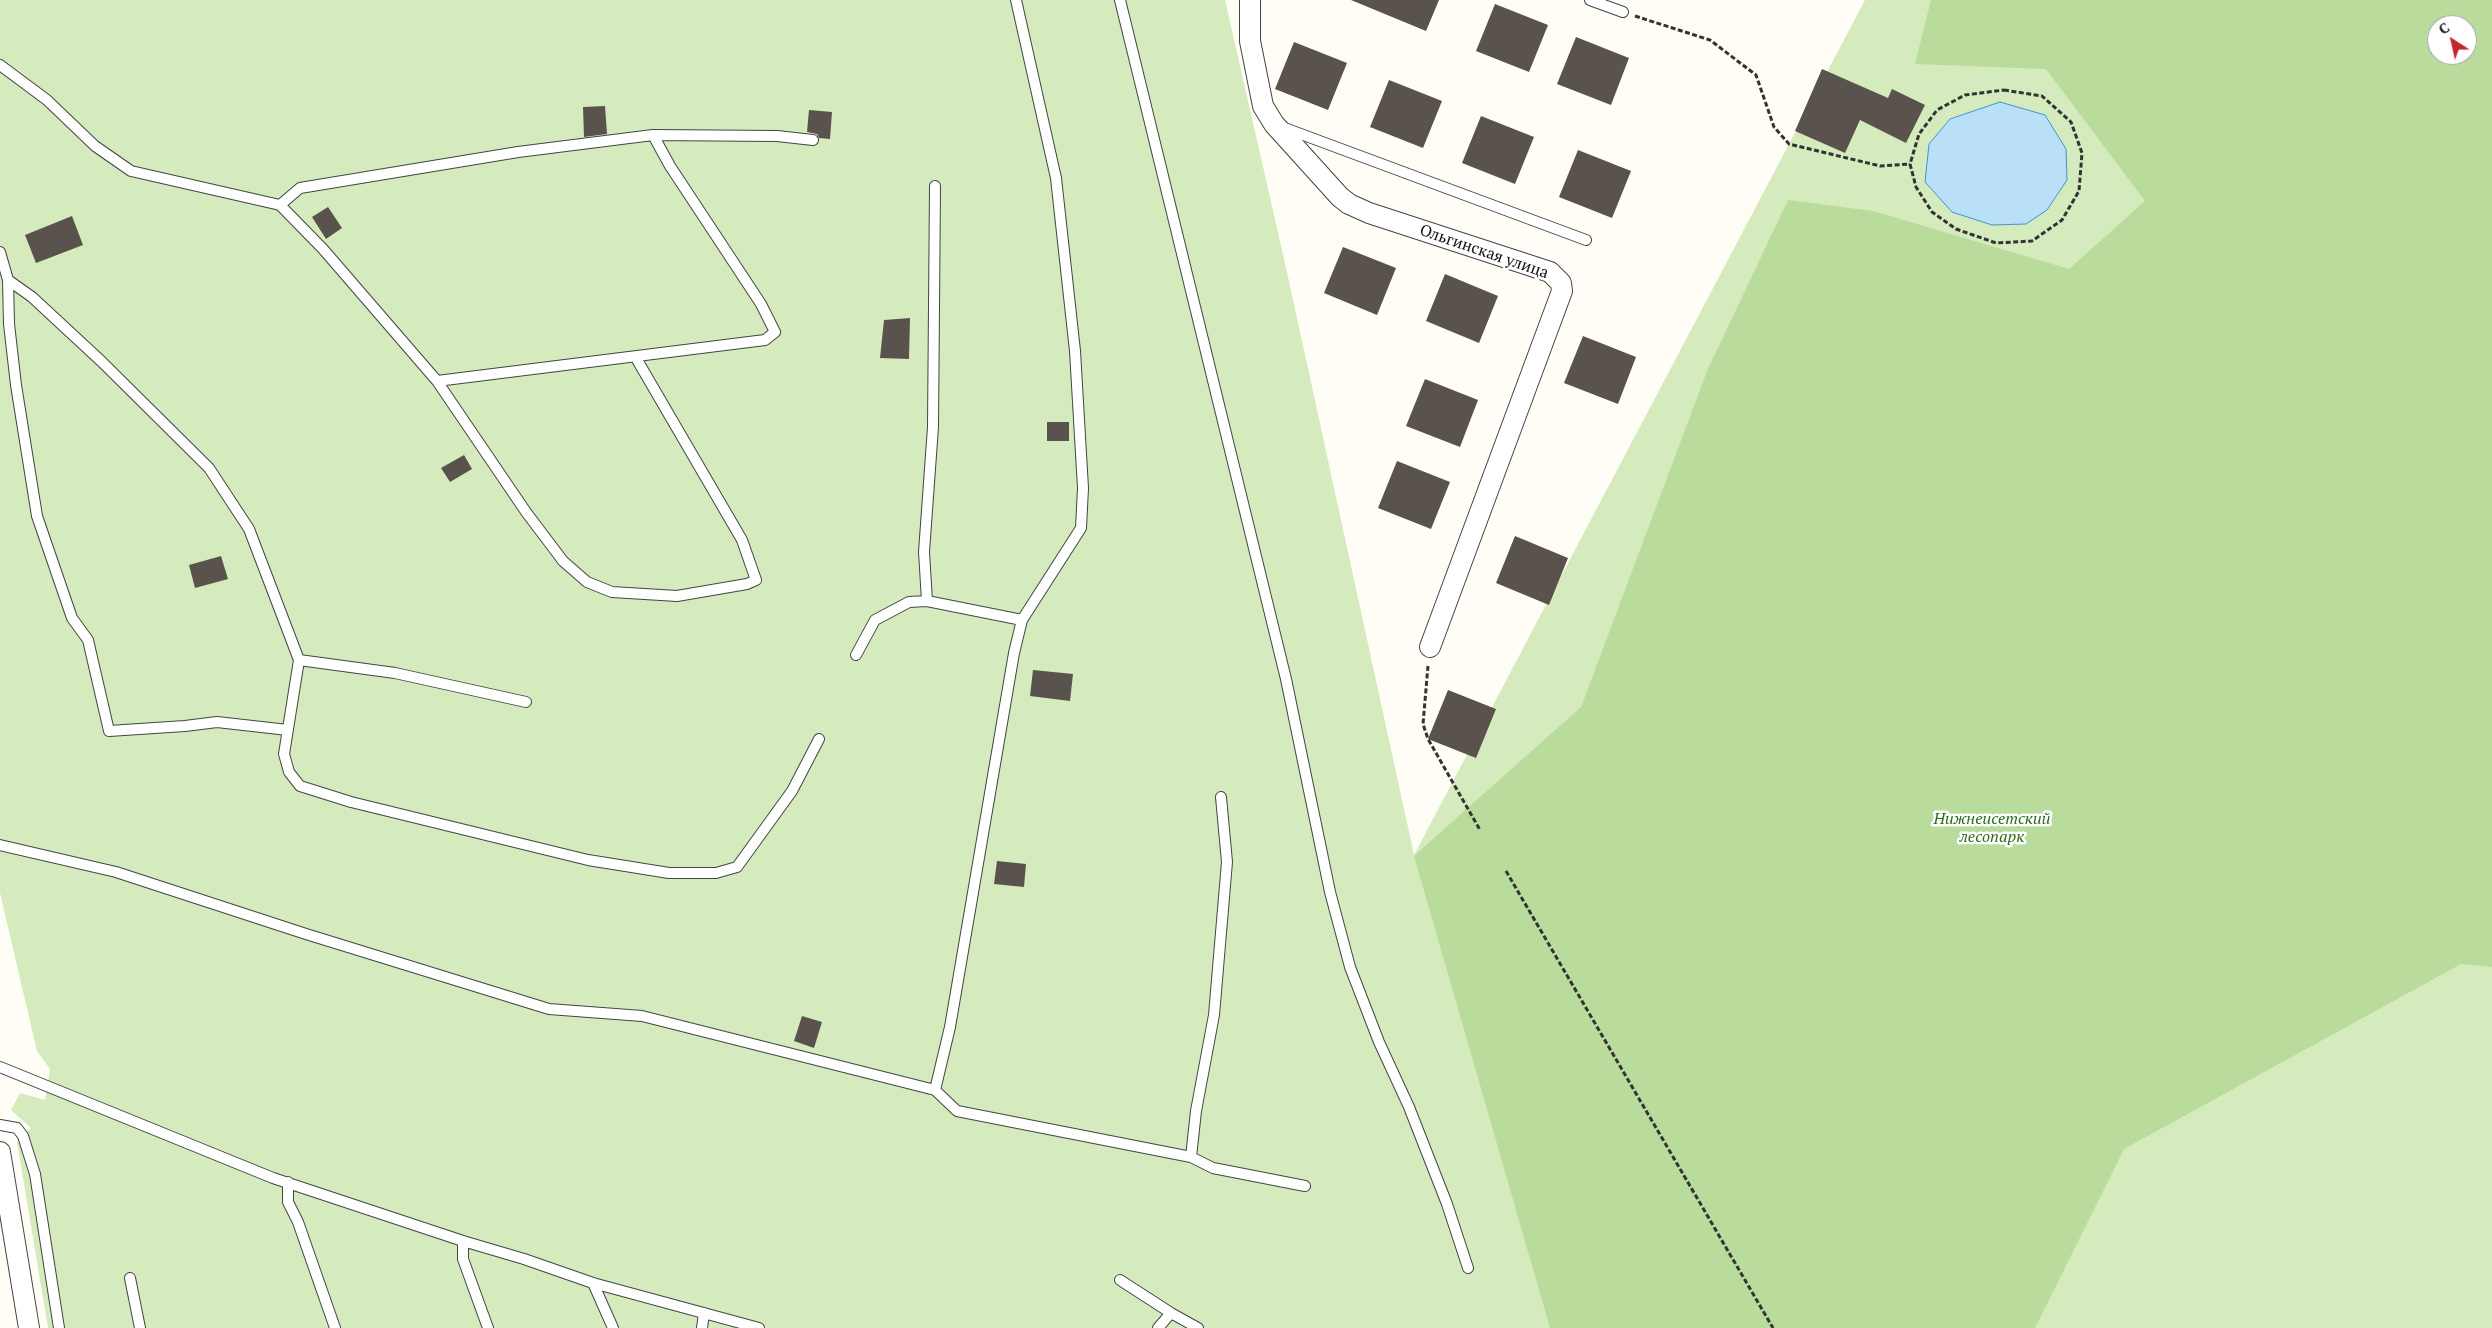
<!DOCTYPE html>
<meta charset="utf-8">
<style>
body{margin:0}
#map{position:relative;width:2492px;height:1328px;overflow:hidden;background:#fffdf5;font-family:"PT Serif",serif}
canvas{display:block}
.north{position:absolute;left:2427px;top:15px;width:50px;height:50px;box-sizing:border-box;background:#fff;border:1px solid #a0a0a0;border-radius:50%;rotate:325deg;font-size:14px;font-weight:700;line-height:20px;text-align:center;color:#111}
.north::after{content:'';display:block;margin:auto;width:18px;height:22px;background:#c4262e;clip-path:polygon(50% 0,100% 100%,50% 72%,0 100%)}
</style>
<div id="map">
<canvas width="2492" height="1328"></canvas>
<div class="north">С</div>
</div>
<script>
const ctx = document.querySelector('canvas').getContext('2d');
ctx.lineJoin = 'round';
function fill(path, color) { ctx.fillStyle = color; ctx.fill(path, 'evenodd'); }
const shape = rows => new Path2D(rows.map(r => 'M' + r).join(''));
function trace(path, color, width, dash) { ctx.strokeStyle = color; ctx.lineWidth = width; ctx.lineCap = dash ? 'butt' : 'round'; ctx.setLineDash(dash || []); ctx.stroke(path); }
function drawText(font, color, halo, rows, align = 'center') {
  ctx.font = font + ' "PT Serif",serif'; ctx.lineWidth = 5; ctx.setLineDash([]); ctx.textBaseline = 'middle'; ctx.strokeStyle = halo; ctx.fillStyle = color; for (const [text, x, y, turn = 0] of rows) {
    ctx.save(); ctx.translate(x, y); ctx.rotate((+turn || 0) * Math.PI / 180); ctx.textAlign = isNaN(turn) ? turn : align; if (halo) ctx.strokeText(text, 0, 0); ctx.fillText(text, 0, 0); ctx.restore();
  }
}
const green = shape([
 [0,0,1225,0,1287,272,1414,855,1865,0,2492,0,2492,1328,48,1328,17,1142,31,1128,11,1110,20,1093,45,1100,50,1069,37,1051,0,893],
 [2437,25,2467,25,2467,55,2437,55]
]);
const forest = shape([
 [1931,0,2492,0,2492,967,2461,964,2124,1149,2035,1328,1550,1328,1414,856,1581,707,1707,371,1788,200,1873,211,2069,269,2145,201,2046,69,1915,64],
 [2437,25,2467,25,2467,55,2437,55]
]);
const water = shape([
 [2000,102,2045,115,2066,149,2067,180,2047,210,2026,224,1992,225,1952,212,1925,182,1929,144,1950,119,2000,102]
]);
const building = shape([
 [1351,0,1439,0,1426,31],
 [1495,4,1548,25,1529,72,1476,51],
 [1576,37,1629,58,1611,105,1557,84],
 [1294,42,1347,63,1328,110,1275,89],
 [1822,69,1888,98,1892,89,1925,105,1906,143,1860,120,1845,153,1795,131],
 [1389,80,1442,101,1423,148,1370,127],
 [605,106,607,134,584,137,583,107],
 [809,110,832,112,830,139,819,138,817,134,807,132],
 [1481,116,1534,137,1515,184,1462,163],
 [1578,150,1631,171,1612,218,1559,197],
 [328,207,342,228,326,239,312,217],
 [72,216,83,245,36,263,25,235],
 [1343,247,1396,268,1377,315,1324,293],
 [1445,274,1498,296,1479,343,1426,321],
 [910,318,909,359,880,358,884,320],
 [1583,336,1636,357,1618,404,1564,383],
 [1425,379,1478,400,1460,447,1406,426],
 [1047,422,1069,422,1069,441,1047,441],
 [464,455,472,469,450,482,441,468],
 [1397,461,1450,482,1431,529,1378,508],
 [1515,536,1568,558,1549,605,1496,583],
 [221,556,228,579,195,588,189,565],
 [1033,670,1073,674,1070,701,1030,696],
 [1448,690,1496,709,1476,758,1428,739],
 [997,861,1026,864,1024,887,994,884],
 [802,1016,822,1022,814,1048,794,1041]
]);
const path = shape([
 [1635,16,1710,40,1756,75,1774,127,1789,144,1880,166,1910,164],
 [2004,90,2042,96,2071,122,2082,153,2079,191,2062,220,2032,241,1996,243,1956,229,1932,212,1916,187,1910,164,1919,134,1937,110,1965,95,2004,90],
 [1428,666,1423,724,1428,739,1480,830],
 [1506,871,1773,1328]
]);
const service = shape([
 [1120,0,1286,679,1330,892,1350,967,1379,1042,1409,1107,1447,1204,1468,1268],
 [1590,0,1623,12],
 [0,65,47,100,95,146,131,171,280,205,323,249,437,381,526,512,563,561,587,582,612,592,677,596,747,584,756,580,742,540,636,358],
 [1282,127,1586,240],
 [280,205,300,188,518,152,653,135,777,136,813,140],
 [0,252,8,280,9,324,16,385,37,516,72,618,88,640,109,731,185,726,217,722,288,730],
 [8,280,32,297,101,361,209,468,249,529,299,660,284,754,289,772,300,786,351,802,588,860,669,873,716,873,737,867,792,791,819,739],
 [437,381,765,340,775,332,761,304,670,166,653,135],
 [927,601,924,552,933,427,935,186],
 [856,655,875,620,909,602,927,601,1022,620],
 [299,660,395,673,526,702],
 [0,845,116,872,306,934,549,1009,642,1016,935,1090,957,1111,1191,1157,1213,1168,1305,1186],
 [0,1067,273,1178,463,1241,524,1259,593,1283,759,1328],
 [935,1090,950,1027,1014,653,1022,620,1081,528,1083,488,1075,351,1056,178,1016,0],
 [0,1125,17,1128,23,1136,35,1174,59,1328],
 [1191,1157,1196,1111,1214,1015,1227,862,1221,797],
 [288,1182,288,1202,298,1222,335,1328],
 [463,1241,463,1259,488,1328],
 [130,1278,140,1328],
 [1120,1280,1171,1313,1198,1328],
 [593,1283,613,1328],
 [702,1328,704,1313],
 [1158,1328,1171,1313]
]);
const minor = shape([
 [1250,0,1250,41,1263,106,1274,124,1340,197,1349,204,1369,213,1550,272,1561,283,1562,291,1430,647],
 [0,1152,29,1328]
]);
const streetNames = [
 ["Ольгинская улица",1484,252,19]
];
const parkNames = [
 ["Нижнеисетский",1992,819],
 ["лесопарк",1992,837]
];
fill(green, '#d5ebbd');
fill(forest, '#b9dc9c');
fill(water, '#b9e0f7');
trace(water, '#3f96cf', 1);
fill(building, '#5a524d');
trace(service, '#444', 12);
trace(minor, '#444', 22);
trace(path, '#333', 3, [5, 2.5]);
trace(service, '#fff', 10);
trace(minor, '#fff', 20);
drawText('16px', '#111', '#fff', streetNames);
drawText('italic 16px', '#2f6b1f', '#fff', parkNames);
</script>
